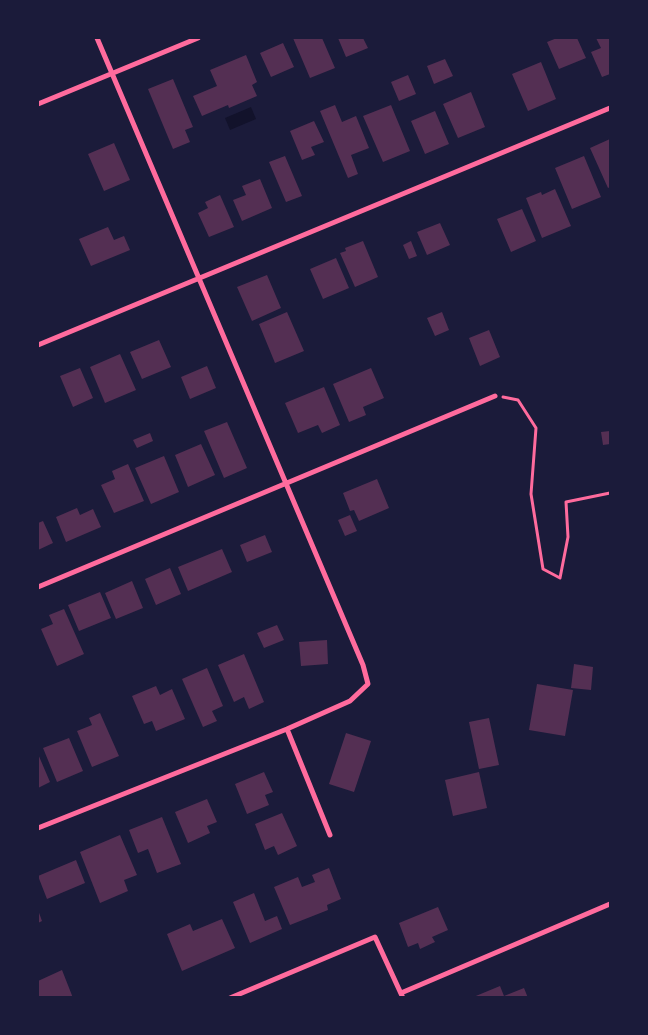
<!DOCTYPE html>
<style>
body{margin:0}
#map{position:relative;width:648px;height:1035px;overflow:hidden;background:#1b1b3a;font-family:Lora,serif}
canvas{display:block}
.frame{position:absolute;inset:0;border:39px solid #1b1b3a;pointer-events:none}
</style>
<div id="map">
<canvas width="648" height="1035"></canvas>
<div class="frame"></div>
</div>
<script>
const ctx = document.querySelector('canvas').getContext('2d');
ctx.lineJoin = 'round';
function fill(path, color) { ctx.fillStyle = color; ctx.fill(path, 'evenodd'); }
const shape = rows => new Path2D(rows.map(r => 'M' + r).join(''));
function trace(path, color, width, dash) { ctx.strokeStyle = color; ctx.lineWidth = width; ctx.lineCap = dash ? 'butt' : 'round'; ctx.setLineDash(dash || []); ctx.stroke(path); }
const water = shape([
 [251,107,256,119,230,130,225,118]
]);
const building = shape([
 [293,38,322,38,335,68,310,78],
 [338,38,363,38,368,48,346,57],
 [557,38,577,38,586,58,559,69,547,42],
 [596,38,610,38,610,74,602,77,591,52,601,48],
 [283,43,294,67,271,77,260,53],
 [246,55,257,82,252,85,257,96,229,108,228,105,202,116,193,96,217,86,210,70],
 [445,59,453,76,434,84,427,66],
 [541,62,556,99,528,111,512,74],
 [408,75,416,94,399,101,391,82],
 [173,79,193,127,185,130,190,142,173,149,148,89],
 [471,92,485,127,458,138,443,104],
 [335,105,342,122,356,116,369,148,351,155,358,174,348,178,320,111],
 [391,105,410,151,383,162,363,116],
 [435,111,449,144,425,154,411,121],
 [314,121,324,142,311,147,315,155,302,160,290,131],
 [610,139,610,187,608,188,590,148],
 [114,143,130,180,104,191,88,154],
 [285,156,302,196,286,202,269,162],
 [584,156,601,197,572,209,555,168],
 [260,179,272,208,242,221,233,200,246,195,242,186],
 [555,189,571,226,542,238,526,198,541,192,542,195],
 [220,195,234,227,209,237,198,213,208,208,205,202],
 [522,209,536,241,511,252,497,219],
 [440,223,450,245,427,255,417,232],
 [108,227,114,240,124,236,130,250,91,266,79,239],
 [363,241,378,277,355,287,340,253,346,251,345,248],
 [411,241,417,256,409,259,403,245],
 [336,258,349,288,323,299,310,269],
 [267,275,281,308,252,321,237,287],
 [287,312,304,351,275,363,259,324],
 [442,312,449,330,435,336,427,318],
 [489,330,500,357,480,366,469,338],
 [159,340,171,367,142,379,130,352],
 [120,354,136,390,105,403,90,367],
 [207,366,216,388,190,399,181,377],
 [80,368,93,398,73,407,60,376],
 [371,368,384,398,363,407,366,415,349,422,333,384],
 [324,387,340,425,322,433,318,425,298,433,285,403],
 [227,422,247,468,224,478,204,431],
 [610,431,610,444,603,445,601,432],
 [150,433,153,441,137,448,133,440],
 [201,444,215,475,188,487,175,455],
 [164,456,179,492,151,504,135,468],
 [128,464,144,501,114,513,101,485,115,479,112,471],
 [377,479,389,508,359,521,354,510,350,511,343,493],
 [77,508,80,515,93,509,101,527,66,542,56,517],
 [350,515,357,531,345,536,338,520],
 [43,521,53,543,38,550,38,523],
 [265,535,272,552,247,562,240,545],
 [222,549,232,572,188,591,178,567],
 [170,568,181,594,156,605,145,579],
 [132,581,143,608,116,619,105,593],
 [100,592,111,618,79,631,68,605],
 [64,609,84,654,57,666,41,629,53,624,49,615],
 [277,625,284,640,264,648,257,633],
 [327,640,328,664,301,666,299,642],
 [244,654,264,702,249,709,244,697,234,702,218,665],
 [574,664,593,667,591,690,571,688],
 [207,668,223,706,212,711,217,721,203,727,182,679],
 [537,684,573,690,565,736,529,730],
 [156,686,160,695,172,689,185,719,156,731,152,721,144,724,132,696],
 [100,713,119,756,92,767,77,731,92,725,89,718],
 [489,718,499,765,479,769,469,722],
 [346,733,371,741,354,792,329,784],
 [69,738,83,771,57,782,43,748],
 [38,754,50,782,38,788],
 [264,772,273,792,265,795,269,805,247,814,235,784],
 [479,772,487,808,453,816,445,780],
 [207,799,217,822,207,826,210,833,188,843,175,812],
 [282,813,297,846,278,855,274,846,265,850,255,824],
 [162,817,181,864,157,873,148,849,138,853,129,830],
 [120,835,137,875,124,880,128,891,100,903,80,852],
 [76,860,85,883,47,899,38,876],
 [329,868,341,899,327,905,328,910,290,925,274,887,298,877,302,887,315,882,312,875],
 [254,893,265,921,277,916,282,929,250,943,233,902],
 [438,907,448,930,432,937,435,942,420,949,418,943,408,947,399,923],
 [38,910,42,921,38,923],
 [222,919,235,948,182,971,167,934,190,924,193,931],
 [62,970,73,998,47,998,46,996,39,998,38,994,38,981],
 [500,986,504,996,524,988,528,998,471,998]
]);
const path = shape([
 [503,397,518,400,536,428,531,494,543,569,560,578,568,537,566,502,610,493]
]);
const minor = shape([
 [38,104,198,38],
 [38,345,610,108],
 [38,587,495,396],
 [287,729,330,835],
 [38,828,287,729,350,701,368,684,363,665,97,38],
 [401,993,610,904],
 [230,998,375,937,403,998]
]);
fill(water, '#12122b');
fill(building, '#542f53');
trace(path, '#ff6b9d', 3);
trace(minor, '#ff6b9d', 5);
</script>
